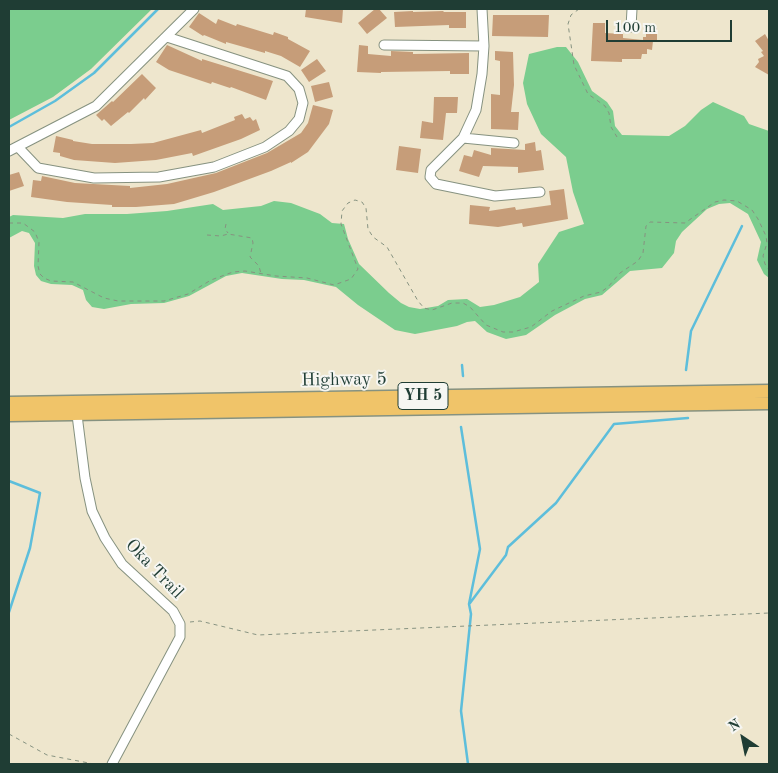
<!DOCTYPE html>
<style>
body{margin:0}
#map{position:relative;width:778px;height:773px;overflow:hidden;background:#eee6cd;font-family:"Old Standard TT",serif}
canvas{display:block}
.frame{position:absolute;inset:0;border:10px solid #1f3d34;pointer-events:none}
.north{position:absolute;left:718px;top:713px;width:50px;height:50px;-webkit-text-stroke:4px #f6f6f2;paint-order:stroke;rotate:326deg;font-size:14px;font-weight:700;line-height:20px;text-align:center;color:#1f3d34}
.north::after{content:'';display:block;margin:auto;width:18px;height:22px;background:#1f3d34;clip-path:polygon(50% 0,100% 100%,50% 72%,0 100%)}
.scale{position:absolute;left:606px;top:20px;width:126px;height:22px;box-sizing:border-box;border:2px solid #1f3d34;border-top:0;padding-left:6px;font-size:15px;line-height:18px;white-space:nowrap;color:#1f3d34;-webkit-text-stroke:4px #f6f6f2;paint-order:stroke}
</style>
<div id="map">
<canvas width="778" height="773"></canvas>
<div class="frame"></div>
<div class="north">N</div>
<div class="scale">100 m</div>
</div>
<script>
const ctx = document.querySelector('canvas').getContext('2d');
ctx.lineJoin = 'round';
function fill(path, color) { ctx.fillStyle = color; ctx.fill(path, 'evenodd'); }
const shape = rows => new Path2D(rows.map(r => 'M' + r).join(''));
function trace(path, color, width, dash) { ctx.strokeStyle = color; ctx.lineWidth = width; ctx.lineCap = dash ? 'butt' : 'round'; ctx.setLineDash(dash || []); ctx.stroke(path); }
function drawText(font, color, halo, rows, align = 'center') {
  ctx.font = font + ' "Old Standard TT",serif'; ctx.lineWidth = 4; ctx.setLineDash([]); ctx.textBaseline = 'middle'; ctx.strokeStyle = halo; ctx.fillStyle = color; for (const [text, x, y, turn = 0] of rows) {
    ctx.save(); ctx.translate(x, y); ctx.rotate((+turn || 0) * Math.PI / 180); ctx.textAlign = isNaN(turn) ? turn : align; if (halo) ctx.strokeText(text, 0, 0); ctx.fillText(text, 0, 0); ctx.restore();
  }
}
const green = shape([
 [9,9,34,10,152,9,91,69,53,97,9,120],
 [557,47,566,47,578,62,592,91,607,102,613,111,615,126,622,135,669,136,685,126,701,110,713,102,744,116,749,124,769,131,769,278,764,274,757,260,761,242,748,214,730,203,719,204,707,209,682,232,676,241,674,253,662,268,630,271,602,295,585,299,555,315,526,335,506,339,487,332,475,321,467,322,457,326,415,334,395,330,358,305,336,287,304,280,282,279,242,273,226,276,189,296,164,303,131,304,104,309,92,307,86,300,83,290,72,285,51,284,41,281,36,275,34,266,35,243,29,233,22,231,9,238,9,217,13,215,63,218,85,214,127,214,167,211,213,204,223,210,261,206,274,201,291,203,320,214,332,223,344,224,348,239,359,264,389,293,401,303,409,307,420,309,438,306,448,300,467,299,480,307,494,305,520,297,539,282,538,264,559,232,584,224,573,192,566,157,541,134,527,104,523,83,529,54]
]);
const stream = shape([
 [9,127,55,101,94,73,158,9],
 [462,365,463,376],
 [686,370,691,331,742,226],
 [461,427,480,549,469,604,471,614,461,711,468,764],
 [9,481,40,493,30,548,9,612],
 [470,603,506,555,508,547,556,503,614,424,688,418]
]);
const building = shape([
 [306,9,343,9,342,23,305,17],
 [375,9,379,9,387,18,367,34,358,23],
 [413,11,413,12,443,11,444,12,466,12,466,28,449,28,449,25,395,27,394,12],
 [199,13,216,24,218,19,236,26,237,24,273,35,274,32,288,37,288,39,310,51,300,67,281,56,265,51,265,53,226,42,226,44,204,35,203,36,189,27],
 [493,15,549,15,548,37,492,36],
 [593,23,605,23,605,33,623,34,623,38,643,40,643,37,646,37,646,27,657,28,657,41,653,41,652,50,647,49,647,54,642,54,641,59,622,59,622,62,591,61],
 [765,34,769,41,769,75,755,67,759,62,758,59,764,56,761,52,763,51,755,41],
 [167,45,202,61,202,59,273,81,266,100,231,87,230,88,212,82,211,84,169,70,156,62],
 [359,45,368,46,368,54,391,56,391,51,413,52,413,54,469,53,469,74,450,74,450,71,381,72,381,73,357,72],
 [495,51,513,52,514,85,511,112,519,112,518,130,491,129,491,94,500,95,500,61,495,60],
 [317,59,326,71,309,82,301,70],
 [142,74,156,88,145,100,144,98,129,113,128,112,111,126,104,119,102,121,96,115,112,101,113,102],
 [329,82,333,97,315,102,311,86],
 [434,97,458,97,457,113,446,113,443,140,420,138,422,121,433,123],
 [313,105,333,110,329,124,308,152,291,163,291,162,271,171,214,192,174,204,136,207,112,207,112,205,67,202,31,197,33,180,41,181,42,176,75,183,130,186,130,188,167,184,216,173,267,153,301,133,308,123],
 [242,114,245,119,250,117,253,121,256,119,260,130,241,139,193,156,192,153,156,160,115,163,74,160,60,156,60,153,53,152,56,136,73,140,73,141,92,144,131,144,153,143,201,130,202,133,235,120,234,117],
 [535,142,536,151,541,150,544,170,518,173,518,167,483,166,479,177,459,171,464,155,472,157,474,150,491,155,491,148,525,150,525,144],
 [399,146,421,149,418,173,396,170],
 [19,172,24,186,9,191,9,175],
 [564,189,568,219,523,227,522,223,498,227,469,224,470,205,490,207,489,211,515,207,516,210,551,205,549,191]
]);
const path = shape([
 [579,9,571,15,568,24,574,65,588,94,605,106,609,113,611,127,617,137],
 [9,223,23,223,35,232,39,242,38,266,40,274,44,278,51,281,73,282,104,298,118,301,164,301,188,294,211,280,233,272,245,271,276,276,307,278,334,285,351,279,358,269,341,224,342,211,348,203,355,200,362,202,366,208,368,229,373,237,387,247,418,301,424,308,432,310,452,303,463,303,470,307,486,325,503,332,513,332,531,327,552,311,584,296,601,292,608,287,620,273,638,261,643,253,646,226,650,222,685,223,715,202,724,200,737,201,752,210,758,219,766,236,767,243,763,256,765,264,769,270],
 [226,224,225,229,228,233],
 [207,235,221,236,228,234,252,238,253,243,250,257,259,266,261,274],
 [190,622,200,621,258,635,769,613],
 [9,734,47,755,94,764]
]);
const minor = shape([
 [482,9,484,46,482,74,476,110,463,138,431,170,430,177,436,184,495,196,540,192],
 [631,27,632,9],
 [384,45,484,46],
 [463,138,514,143],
 [18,147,38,168,94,178,159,177,214,167,265,147,289,131,299,119,303,103,299,89,287,76,167,37],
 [9,151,96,106,194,9],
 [77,415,85,478,92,511,105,538,122,564,173,611,180,624,180,637,112,764]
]);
const highway = shape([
 [9,403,769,391],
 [9,415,769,403]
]);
const shields = [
 [423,396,50]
];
const shieldNames = [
 ["YH 5",423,396]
];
const streetNames = [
 ["Highway 5",344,380,-1],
 ["Oka Trail",154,569,46]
];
fill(green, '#7bcd8e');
trace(stream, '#5dbedb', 2.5);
fill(building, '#c69d79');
trace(minor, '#869280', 11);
trace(highway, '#869280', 15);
trace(path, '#869280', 1, [4, 4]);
trace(minor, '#fff', 9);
trace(highway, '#f0c469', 12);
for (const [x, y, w] of shields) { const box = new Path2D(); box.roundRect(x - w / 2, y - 13.5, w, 27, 4); ctx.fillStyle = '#f6f6f2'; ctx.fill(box); trace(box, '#1f3d34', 1); }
drawText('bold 16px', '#1f3d34', null, shieldNames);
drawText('18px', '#1f3d34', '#f6f6f2', streetNames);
</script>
